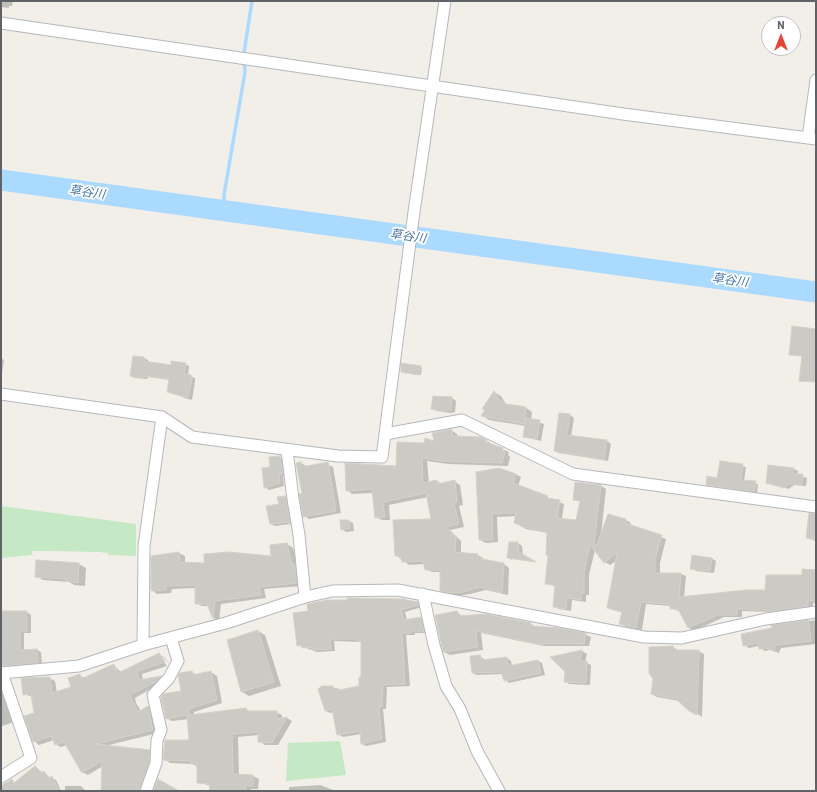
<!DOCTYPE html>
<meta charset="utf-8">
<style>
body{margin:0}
#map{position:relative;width:817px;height:792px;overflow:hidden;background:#f1efe8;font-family:Barlow,sans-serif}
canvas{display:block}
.frame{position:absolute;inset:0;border:2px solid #5f6368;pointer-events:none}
.north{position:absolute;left:761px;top:16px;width:40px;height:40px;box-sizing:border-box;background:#fff;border:1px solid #bfc1c3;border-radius:50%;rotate:0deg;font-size:11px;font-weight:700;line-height:16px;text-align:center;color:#5f6368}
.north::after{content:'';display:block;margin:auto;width:14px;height:18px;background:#ea4335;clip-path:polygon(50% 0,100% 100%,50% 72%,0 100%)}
</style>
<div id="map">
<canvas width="817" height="792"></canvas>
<div class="frame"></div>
<div class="north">N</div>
</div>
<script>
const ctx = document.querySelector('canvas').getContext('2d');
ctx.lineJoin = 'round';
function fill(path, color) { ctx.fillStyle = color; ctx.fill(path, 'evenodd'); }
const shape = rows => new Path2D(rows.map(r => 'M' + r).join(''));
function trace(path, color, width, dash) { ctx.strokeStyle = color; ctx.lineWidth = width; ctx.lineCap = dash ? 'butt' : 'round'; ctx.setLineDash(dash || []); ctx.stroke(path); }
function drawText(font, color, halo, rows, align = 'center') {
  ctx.font = font + ' Barlow,"Noto Sans JP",sans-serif'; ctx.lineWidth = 3.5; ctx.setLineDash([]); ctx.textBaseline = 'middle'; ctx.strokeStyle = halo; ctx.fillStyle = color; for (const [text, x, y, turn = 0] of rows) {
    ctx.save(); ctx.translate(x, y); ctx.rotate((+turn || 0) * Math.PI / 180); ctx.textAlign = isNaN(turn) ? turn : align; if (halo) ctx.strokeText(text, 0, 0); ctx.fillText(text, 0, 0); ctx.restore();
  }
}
const green = shape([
 [1,506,136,524,136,556,108,555,108,553,99,552,53,551,32,551,32,555,1,558],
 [340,741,346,775,286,781,288,743]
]);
const shadow = shape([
 [1,1,13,1,12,6,9,6,9,8,1,7],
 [134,357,144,358,148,360,148,362,172,366,185,364,189,366,188,375,195,378,195,381,192,400,184,398,180,395,168,391,170,380,148,377,147,379,135,378,131,376],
 [1,358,4,360,1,380],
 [420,366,422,368,421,375,402,372],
 [494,392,501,396,506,404,526,408,532,412,531,420,544,424,541,441,524,437,526,426,489,420,483,416],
 [452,398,456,401,455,412,451,413,437,411,432,409],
 [570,415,574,418,571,437,607,441,611,444,608,461,559,453,555,451],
 [451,430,457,434,458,438,483,447,487,441,492,444,491,445,509,452,508,455,510,457,508,466,448,464,427,461,429,483,437,481,442,484,455,482,460,485,463,505,459,506,464,527,450,530,461,541,461,553,477,555,483,558,483,560,504,564,509,568,508,595,486,590,470,594,457,596,447,594,442,590,442,572,432,572,426,569,424,564,409,565,396,555,432,520,428,497,389,505,390,520,382,520,376,517,373,493,352,494,347,490,397,467,424,444,435,442],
 [279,457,284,460,287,476,283,476,284,486,269,490,265,487,271,468],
 [720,462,746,467,744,481,758,484,757,493,707,484,718,479],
 [301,463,306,466,327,464,333,467,341,513,309,519,304,516],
 [794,469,798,471,797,475,807,478,806,486,794,485,789,489,767,482],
 [477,473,515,474,521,477,518,486,564,504,562,519,577,521,581,502,574,499,601,486,606,489,601,535,609,516,626,520,631,523,630,526,666,539,660,563,660,574,681,574,686,576,684,598,766,591,816,571,816,603,813,603,813,609,775,614,771,612,742,611,742,617,724,617,694,631,689,628,681,612,671,608,671,606,646,604,642,630,626,627,621,624,623,613,608,608,617,560,610,565,605,562,595,550,589,575,589,595,586,595,586,602,572,600,571,611,559,609,554,606,556,587,546,583,549,555,548,533,526,529,516,523,517,516,497,517,498,542,486,543,480,540],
 [285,497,290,500,294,526,290,524,275,526,271,524],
 [816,515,816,541,807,538],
 [349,521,353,523,354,531,346,532,342,529],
 [518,543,522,546,523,556,512,558,512,560,508,558],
 [287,544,293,548,302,586,264,589,266,598,221,604,219,621,214,618,209,606,202,606,196,603,196,588,172,589,171,593,157,594,152,590,179,553,185,556,185,563,205,564,272,558],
 [711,558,716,561,714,573,696,571,691,568],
 [79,564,86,568,85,586,74,585,69,582,43,580,36,576],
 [409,602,417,603,422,607,405,612,407,620,421,618,425,621,428,633,415,633,415,635,406,635,410,686,387,687,386,709,383,709,386,742,366,746,362,744,361,734,343,737,338,734,334,712,330,713,326,711,333,687,340,690,360,687,362,678,362,642,334,641,335,651,317,652,298,645],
 [1,612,27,612,31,615,31,633,24,633,24,651,37,650,41,652,42,665,7,668,3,665,3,660,1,660],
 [457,612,463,617,486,615,531,624,536,627,585,634,591,637,589,646,544,646,481,633,483,650,450,655,444,652,436,616],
 [816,620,816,644,781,648,779,653,770,650,765,651,760,648,759,646,749,648,744,645,773,629,772,626],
 [258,631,265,635,281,686,249,696,242,692,232,660],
 [673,647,678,650,698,651,704,654,702,717,679,701,657,697,652,694],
 [582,651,587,654,585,662,591,665,590,685,569,684,565,681,566,671,552,658],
 [159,654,164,657,170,665,163,657,160,657,167,666,142,674,143,680,161,677,166,680,135,698,136,703,141,711,148,707,154,710,158,733,105,746,149,751,155,754,145,791,102,791,103,766,88,775,82,772,67,745,61,747,55,744,54,740,39,745,34,741,35,714,33,697,24,694,49,678,55,681,57,693,72,688,80,676,85,678,114,666,121,672],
 [480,656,485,660,507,658,511,661,512,666,538,661,542,663,545,675,509,683,505,680,503,674,477,675,473,673],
 [192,672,197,675,211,672,217,676,222,703,194,712,194,715,246,709,250,712,276,712,282,715,282,719,287,718,292,721,278,745,265,745,259,741,259,735,238,737,239,775,253,776,259,779,258,789,251,789,251,791,210,791,211,786,198,782,198,767,192,764,170,763,164,759,190,741,189,719,172,721,166,718,183,692],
 [1,692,5,695,14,722,2,726],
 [35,767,51,778,56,780,61,791,1,791,1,788,12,781,15,783],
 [320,785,336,791,289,791,289,787],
 [65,786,81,786,86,791,65,791]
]);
const stream = shape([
 [224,210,224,195,245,72,244,53,252,1]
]);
const river = shape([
 [1,180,816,292]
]);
const building = shape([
 [792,326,816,329,816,382,799,381,802,356,789,355,792,326],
 [133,356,144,357,144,361,171,365,171,361,186,363,184,374,191,375,192,378,188,398,167,392,169,379,144,376,144,378,130,376,133,356],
 [401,363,421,366,419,375,401,372,401,363],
 [494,391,499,399,506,404,526,407,524,424,481,416,485,410,482,409,494,391],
 [433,396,452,397,451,410,446,411,431,409,433,396],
 [559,413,570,414,567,435,607,440,604,460,554,451,559,413],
 [526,418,540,420,537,439,523,437,526,418],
 [451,429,453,436,481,437,487,440,485,442,503,448,502,451,505,452,502,463,441,461,422,458,423,483,437,480,438,484,455,480,457,502,454,503,459,524,446,527,456,537,455,552,478,554,477,558,504,563,502,593,480,587,464,592,450,593,440,591,440,570,425,570,423,561,402,562,400,556,395,556,393,520,431,519,426,493,383,502,385,517,375,518,372,489,346,491,345,463,396,466,397,442,424,443,425,438,434,441,432,433,451,429],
 [280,456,283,474,279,474,280,483,264,488,262,468,270,467,269,457,280,456],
 [720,461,743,464,741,480,756,481,754,492,706,485,707,476,717,478,720,461],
 [301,462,302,467,328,462,336,511,303,517,299,494,302,493,296,463,301,462],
 [768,465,794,468,793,474,803,474,802,484,789,484,784,488,766,483,768,465],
 [499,468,516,474,513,483,548,496,547,498,560,500,557,518,576,520,580,501,573,500,575,482,601,485,594,544,597,545,608,514,626,519,625,523,662,535,655,559,655,573,681,573,679,597,746,590,765,590,766,575,802,575,802,569,816,570,816,601,808,600,808,606,768,612,768,610,737,609,737,615,718,615,688,628,678,609,670,609,670,604,641,602,636,628,619,624,622,612,607,608,617,553,604,563,590,545,584,572,584,593,581,593,581,600,567,598,566,609,553,607,555,585,545,584,548,555,546,555,547,532,520,526,520,525,514,523,516,513,492,514,493,540,479,540,476,472,499,468],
 [286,496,290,525,287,522,270,524,266,506,279,504,277,497,286,496],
 [809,513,816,514,816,539,806,538,809,513],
 [340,520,349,520,350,528,341,530,340,520],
 [509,542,518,542,519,552,536,562,507,558,509,542],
 [287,543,292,564,295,564,297,583,259,587,261,595,215,601,213,619,207,604,195,604,195,585,166,586,166,590,151,591,151,556,179,552,180,562,204,563,204,554,229,552,271,556,270,545,287,543],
 [692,555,712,558,710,571,690,569,692,555],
 [36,560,79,563,78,583,66,581,66,579,35,577,36,560],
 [348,598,406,599,406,600,418,602,418,605,401,610,404,620,421,617,424,631,410,631,410,633,402,633,405,684,383,685,382,707,379,707,382,739,361,744,360,731,337,735,332,709,325,711,318,689,322,686,333,686,334,689,338,688,339,690,359,686,359,677,361,677,361,641,357,641,358,639,330,639,331,649,312,650,311,647,302,648,301,645,297,646,293,613,308,611,307,604,327,600,347,600,348,598],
 [1,611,27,611,27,631,20,631,20,650,37,649,38,663,2,666,1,611],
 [457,611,459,616,486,614,531,623,531,626,559,628,586,633,584,644,538,644,476,631,478,647,443,652,435,615,457,611],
 [808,620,811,641,776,645,774,651,765,648,759,649,758,643,743,646,741,634,772,628,771,625,808,620],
 [258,630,274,682,241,692,227,640,258,630],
 [673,646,674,650,699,650,697,715,689,711,676,699,651,694,653,679,649,673,649,647,673,646],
 [582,650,580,661,587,661,586,683,564,682,565,672,550,657,582,650],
 [159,653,165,662,137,671,139,680,161,676,157,681,130,695,132,698,130,700,132,700,138,712,148,706,153,730,96,744,150,750,149,762,139,791,101,791,102,761,82,773,64,742,55,745,51,736,33,742,24,716,34,713,31,694,23,695,21,678,50,677,52,693,71,687,68,678,80,674,81,679,114,664,118,673,159,653],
 [480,655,481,660,507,657,508,666,538,660,541,673,504,681,501,672,472,673,470,656,480,655],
 [192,671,193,675,211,671,217,700,188,709,189,715,246,708,247,711,277,711,277,719,287,717,272,743,258,742,258,732,232,734,233,774,253,775,253,786,246,786,245,791,209,791,210,784,197,783,197,764,191,764,192,761,163,760,165,740,189,740,187,715,166,719,161,697,163,694,181,691,178,675,180,673,192,671],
 [35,766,42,773,44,771,49,778,52,776,59,791,1,791,1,786,12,779,14,783,35,766],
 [158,779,179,791,153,791,158,779]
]);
const minor = shape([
 [1,23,623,114,816,139],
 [808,138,816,80],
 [1,394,162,417,192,437,338,456,382,457,414,212,445,1],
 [385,434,462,420,573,474,816,507],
 [287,450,293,499,299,535,305,597],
 [423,594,434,645,446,686,460,709,477,751,499,791],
 [143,645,144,546,162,417],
 [1,673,79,666,143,645,226,623,305,597,332,591,398,590,644,637,682,638,766,619,816,612],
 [1,777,31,758,2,673],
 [146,791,156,763,157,740,161,730,153,695,169,678,178,661,171,638]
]);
const waterNames = [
 ["草谷川",87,192,8],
 ["草谷川",408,236,8],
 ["草谷川",730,280,8]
];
fill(green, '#c5e8c5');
fill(shadow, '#0003');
trace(stream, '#aadaff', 3.5);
trace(river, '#aadaff', 21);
fill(building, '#cccac5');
trace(building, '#d6d1c6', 1);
trace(minor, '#b5b8bc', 13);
trace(minor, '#fff', 11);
drawText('italic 12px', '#4174aa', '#fff', waterNames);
</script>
